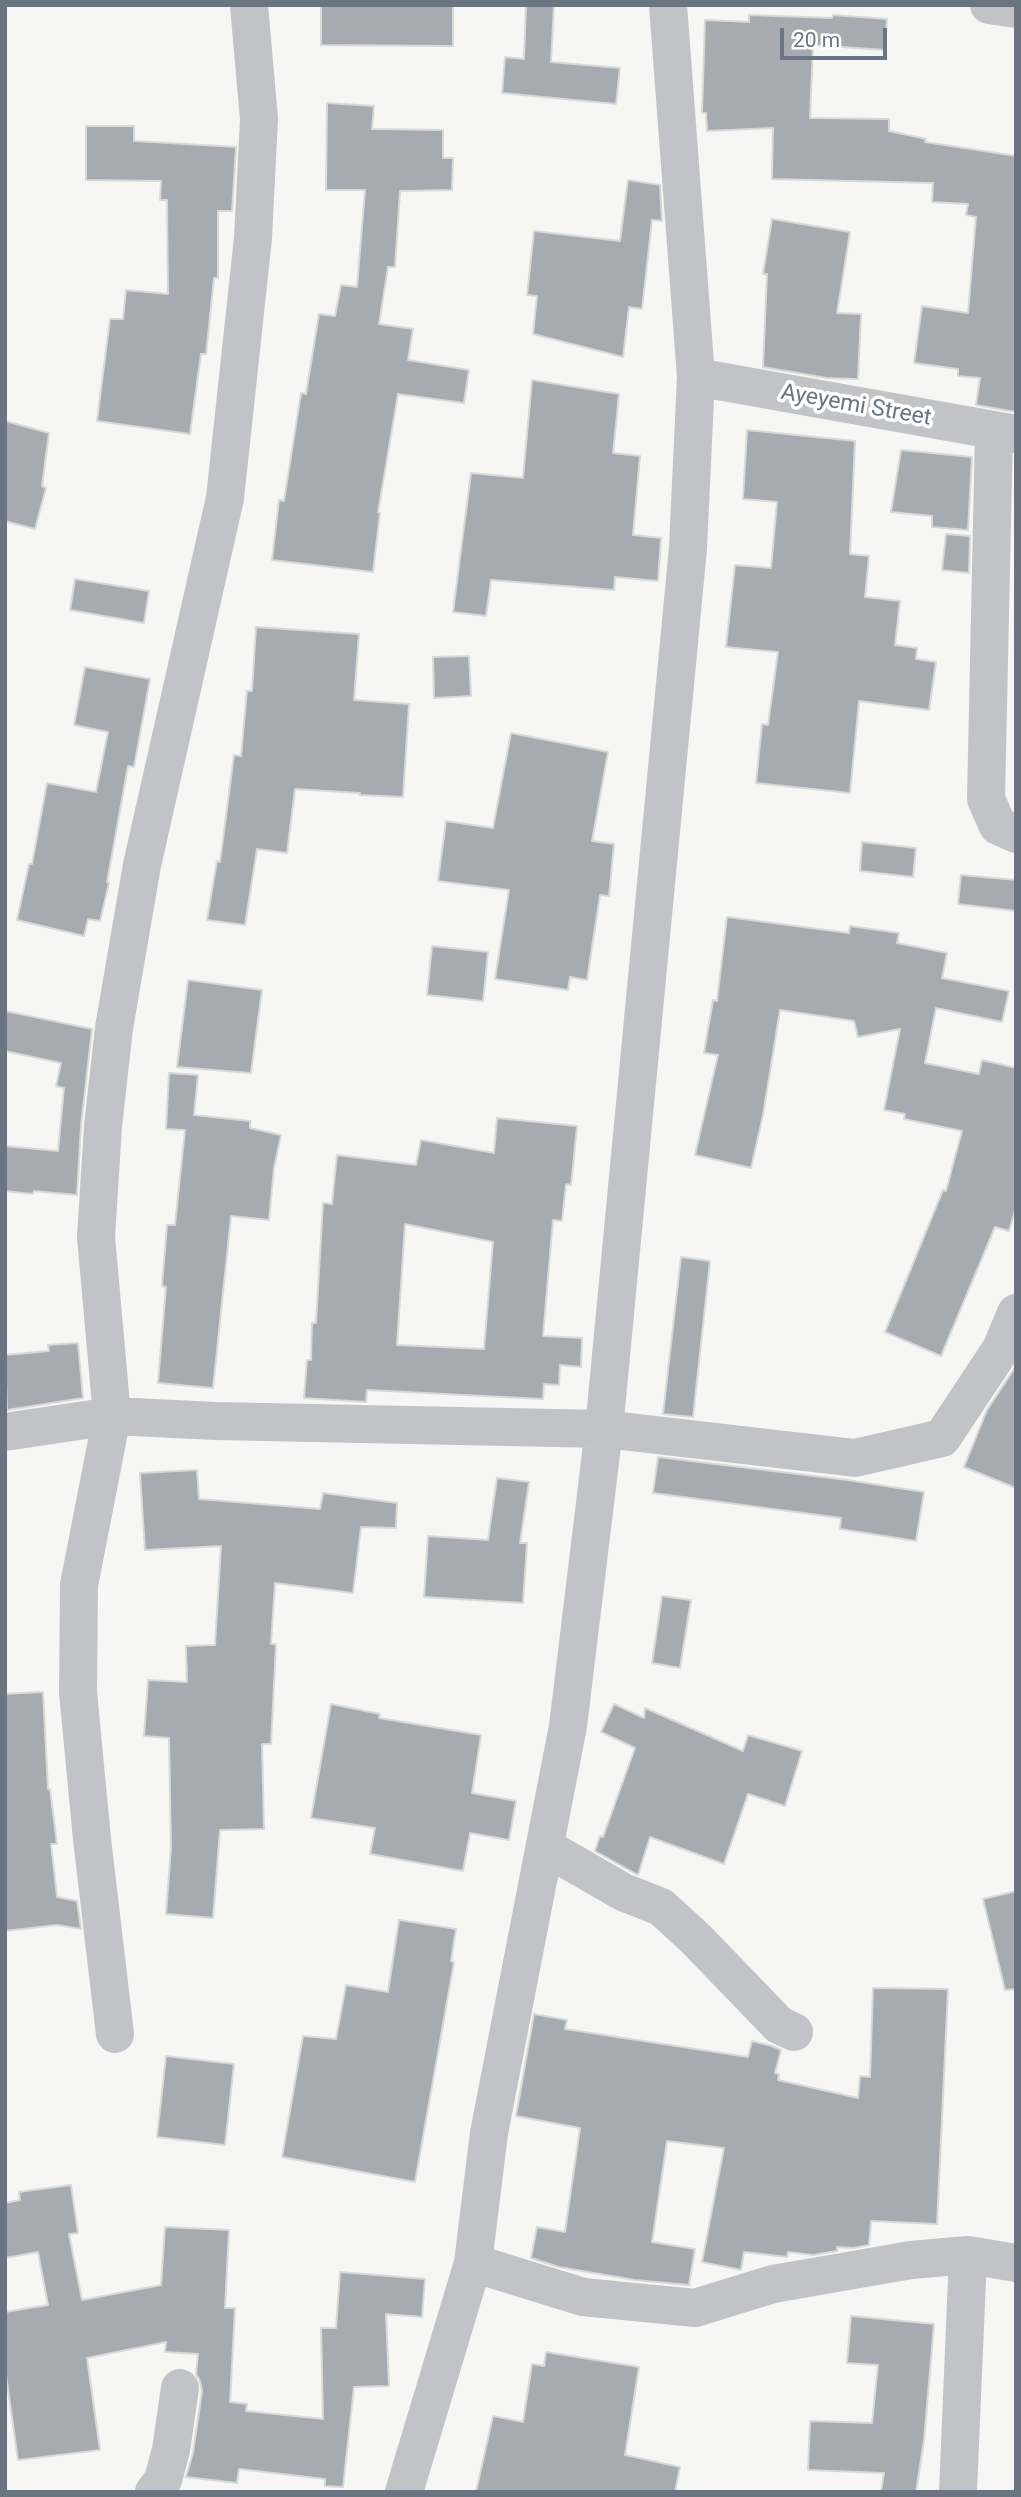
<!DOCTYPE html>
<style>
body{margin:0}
#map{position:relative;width:1021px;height:2497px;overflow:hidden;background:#f6f7f4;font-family:Roboto,sans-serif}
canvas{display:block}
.frame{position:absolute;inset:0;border:7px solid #6a7581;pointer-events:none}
.scale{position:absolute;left:780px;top:28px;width:107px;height:32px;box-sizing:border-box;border:4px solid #6a7581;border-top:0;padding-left:9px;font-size:21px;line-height:24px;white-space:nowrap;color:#6a7581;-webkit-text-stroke:5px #fff;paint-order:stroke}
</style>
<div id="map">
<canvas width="1021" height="2497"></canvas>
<div class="frame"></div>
<div class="scale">20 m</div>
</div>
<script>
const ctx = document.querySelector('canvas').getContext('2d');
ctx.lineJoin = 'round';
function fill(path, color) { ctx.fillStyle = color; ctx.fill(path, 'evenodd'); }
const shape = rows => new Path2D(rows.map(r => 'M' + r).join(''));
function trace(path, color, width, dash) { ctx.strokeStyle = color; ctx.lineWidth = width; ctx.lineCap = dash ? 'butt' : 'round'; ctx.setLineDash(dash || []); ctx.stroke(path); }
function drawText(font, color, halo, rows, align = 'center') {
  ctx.font = font + ' Roboto,sans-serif'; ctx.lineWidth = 7; ctx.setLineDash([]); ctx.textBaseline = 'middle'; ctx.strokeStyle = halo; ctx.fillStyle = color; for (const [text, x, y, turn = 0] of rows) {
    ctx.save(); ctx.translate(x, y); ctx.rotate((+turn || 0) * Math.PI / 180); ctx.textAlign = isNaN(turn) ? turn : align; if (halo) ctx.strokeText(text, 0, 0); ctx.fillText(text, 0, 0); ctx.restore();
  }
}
const building = shape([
 [321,5,453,5,453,46,321,45,321,5],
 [526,5,554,5,551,62,620,68,616,104,502,93,505,57,524,59,526,5],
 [749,15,832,18,833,15,887,19,885,50,813,45,810,118,889,119,889,131,926,139,925,142,1016,156,1016,412,976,405,980,378,958,376,958,369,914,363,922,306,968,313,976,217,966,215,968,204,932,202,933,183,772,179,773,128,707,131,706,113,702,113,705,20,749,22,749,15],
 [327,103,374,106,372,129,443,130,443,158,453,158,452,190,400,191,395,267,388,267,379,324,413,329,408,360,469,370,464,403,398,394,378,512,380,513,373,572,272,560,279,500,284,501,301,393,306,394,319,314,335,316,341,285,357,287,365,190,326,190,327,103],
 [86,126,134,126,134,141,236,147,232,211,218,211,218,278,214,278,206,354,201,354,190,434,97,421,110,319,123,319,126,290,168,294,167,200,160,200,161,181,86,180,86,126],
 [628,180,660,185,662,221,652,220,642,309,629,307,623,357,533,334,537,296,527,295,534,231,620,241,628,180],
 [772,219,850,232,837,313,861,314,858,379,827,378,763,367,767,274,763,274,772,219],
 [532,380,619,394,613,453,640,456,633,535,661,538,658,581,615,577,614,590,491,580,486,616,453,612,471,473,523,478,532,380],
 [5,421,49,433,42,486,46,488,35,529,5,521,5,421],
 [747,430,855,441,850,554,869,556,865,597,900,601,895,645,917,648,916,659,936,662,929,710,859,701,850,793,756,783,762,724,768,725,778,652,726,647,735,565,771,568,777,502,743,499,747,430],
 [901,450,972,457,968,530,932,527,932,516,891,512,901,450],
 [946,534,970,536,969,573,942,570,946,534],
 [75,579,149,591,144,623,70,610,75,579],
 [256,627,359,634,354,700,409,704,403,797,360,795,360,793,295,789,287,853,257,849,245,925,207,920,217,861,220,862,234,755,241,756,247,691,252,691,256,627],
 [469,656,471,696,434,698,433,657,469,656],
 [85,667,150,679,134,767,128,766,107,882,109,883,100,921,88,919,84,936,17,920,29,864,32,864,47,783,96,792,108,732,74,725,85,667],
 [511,733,608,752,592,841,614,844,609,896,600,895,587,980,570,977,568,990,495,979,509,890,438,881,446,821,493,828,511,733],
 [862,842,916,848,913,877,860,871,862,842],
 [961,875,1016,880,1016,911,958,904,961,875],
 [727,917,849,933,850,926,899,933,897,943,947,953,942,978,1009,991,1002,1022,936,1008,925,1063,979,1074,982,1060,1016,1068,1016,1207,1009,1231,995,1227,941,1356,885,1332,943,1190,946,1191,962,1131,904,1119,905,1114,884,1110,900,1029,858,1037,854,1021,780,1010,763,1115,751,1168,695,1155,718,1055,704,1053,713,1000,717,1001,727,917],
 [432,946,488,952,483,1001,427,995,432,946],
 [188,980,262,990,251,1073,177,1067,188,980],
 [5,1011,92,1029,81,1125,77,1195,34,1191,33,1194,5,1191,5,1146,58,1151,64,1088,56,1086,61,1063,5,1051,5,1011],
 [169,1073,198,1075,194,1115,250,1121,250,1128,281,1135,274,1168,269,1220,231,1216,213,1388,158,1383,166,1287,162,1286,167,1225,175,1225,185,1130,166,1129,169,1073],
 [497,1118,577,1126,571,1185,566,1184,562,1221,553,1220,543,1336,582,1338,581,1367,560,1365,559,1385,544,1384,543,1399,367,1390,366,1402,304,1398,307,1360,311,1360,312,1323,316,1323,323,1203,332,1204,337,1155,416,1165,421,1140,494,1153,497,1118],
 [405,1224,493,1242,484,1349,397,1345,405,1224],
 [681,1257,710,1261,693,1417,663,1414,681,1257],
 [78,1343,83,1398,7,1410,5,1355,49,1351,48,1345,78,1343],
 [1016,1366,1016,1488,964,1467,987,1410,1016,1366],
 [658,1457,847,1480,924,1492,916,1541,840,1529,841,1518,653,1493,658,1457],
 [197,1470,199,1499,320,1509,323,1493,397,1503,396,1528,361,1527,353,1593,275,1583,271,1644,276,1644,271,1744,262,1744,264,1829,220,1830,213,1918,166,1914,171,1848,169,1738,144,1736,148,1680,187,1682,186,1646,215,1645,221,1546,145,1550,140,1473,197,1470],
 [497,1478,529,1482,520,1543,527,1543,523,1603,424,1597,428,1536,488,1540,497,1478],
 [662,1596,691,1600,680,1668,652,1663,662,1596],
 [43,1692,48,1789,50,1789,57,1844,51,1844,57,1897,77,1901,81,1929,57,1925,5,1931,5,1694,43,1692],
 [331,1704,380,1714,379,1718,481,1735,472,1793,516,1801,509,1840,470,1833,463,1871,370,1854,375,1828,311,1818,331,1704],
 [614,1704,644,1718,645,1708,743,1751,748,1735,802,1751,785,1806,748,1794,724,1864,650,1837,638,1875,595,1851,600,1836,603,1837,635,1748,601,1732,614,1704],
 [1016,1891,1016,1989,1005,1990,983,1899,1016,1891],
 [399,1920,456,1929,451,1961,454,1962,415,2182,282,2157,303,2036,336,2039,346,1985,388,1992,399,1920],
 [873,1988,948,1989,937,2224,871,2221,869,2245,853,2248,837,2247,837,2251,813,2255,788,2252,787,2257,744,2252,741,2270,702,2262,724,2148,667,2141,652,2242,695,2249,689,2285,635,2280,559,2267,531,2258,537,2227,565,2232,580,2128,516,2116,534,2014,567,2020,565,2029,748,2057,752,2041,772,2046,781,2050,775,2073,779,2074,778,2080,858,2098,860,2076,870,2077,873,1988],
 [166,2056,234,2064,225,2145,157,2137,166,2056],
 [71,2185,78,2233,69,2234,82,2300,161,2285,165,2227,229,2230,225,2308,235,2308,230,2402,247,2404,246,2411,323,2419,321,2328,336,2328,340,2272,425,2279,422,2317,386,2314,389,2386,354,2387,343,2487,325,2486,325,2479,239,2469,237,2483,186,2477,193,2453,202,2391,200,2381,196,2374,198,2354,165,2352,166,2342,87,2358,100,2450,18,2460,5,2368,5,2312,48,2305,38,2252,5,2258,5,2203,20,2200,19,2192,71,2185],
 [851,2316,934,2324,924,2440,916,2492,881,2492,884,2473,808,2470,810,2421,872,2423,878,2365,847,2363,851,2316],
 [546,2352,639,2367,625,2455,680,2467,675,2492,476,2492,493,2416,523,2422,532,2364,544,2366,546,2352]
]);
const minor = shape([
 [989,5,1016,9],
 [696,377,1016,434],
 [994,431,986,799,998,826,1016,834],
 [5,1432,112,1416,216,1421,604,1429,855,1458,942,1438,1001,1349,1016,1313],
 [545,1847,623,1892,661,1907,695,1938,779,2025,794,2032],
 [115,2034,92,1839,78,1692,79,1585,112,1416,96,1237,103,1126,114,1028,142,865,225,498,253,238,259,119,249,5],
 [473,2263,583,2297,695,2308,773,2284,911,2260,968,2255,1016,2263],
 [154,2492,163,2480,171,2450,180,2388],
 [404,2492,473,2263,489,2133,568,1726,604,1429,688,548,696,377,668,5],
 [958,2492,968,2255]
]);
const streetNames = [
 ["Ayeyemi Street",856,406,10]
];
fill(building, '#a5abb1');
trace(building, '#d8d8d7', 2);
trace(minor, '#c1c3c7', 38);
drawText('23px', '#6a7581', '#fff', streetNames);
</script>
